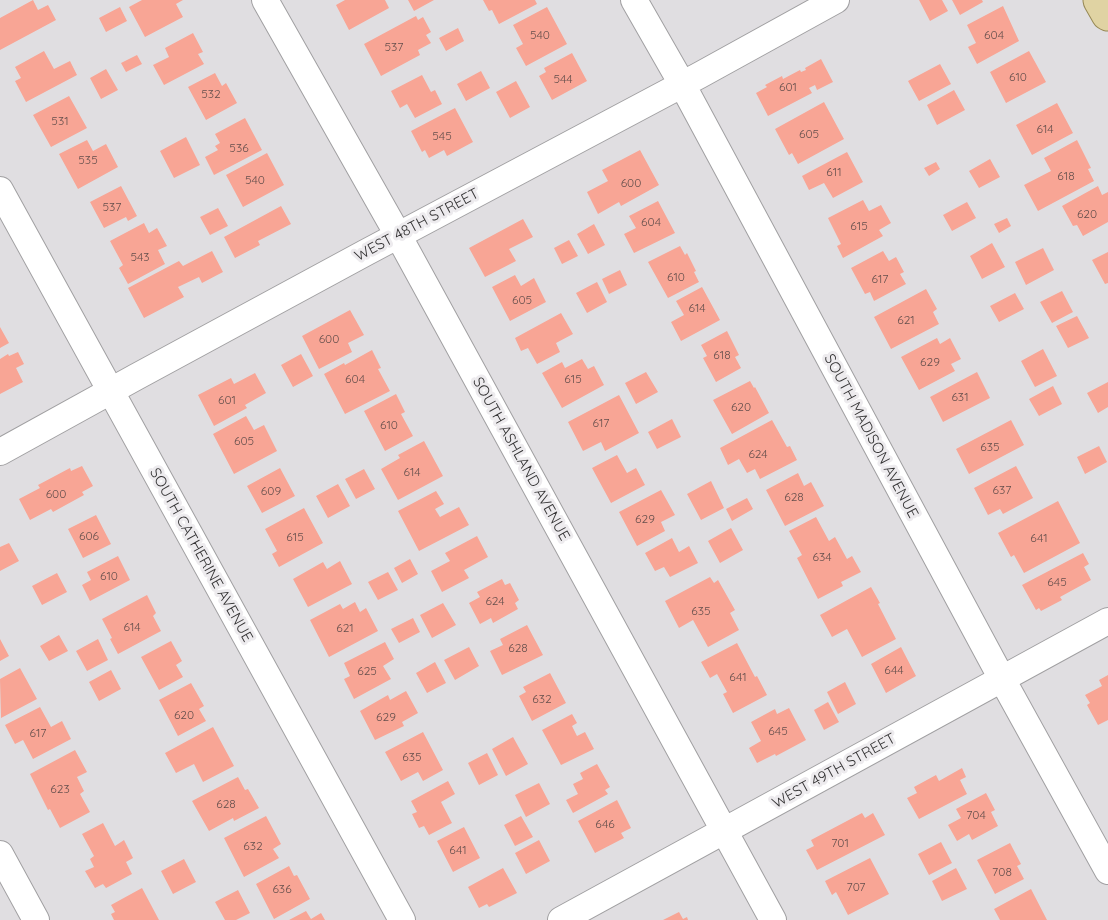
<!DOCTYPE html>
<style>
body{margin:0}
canvas{display:block;background:#e0dee1}
</style>
<canvas width="1108" height="920"></canvas>
<script>
const ctx = document.querySelector('canvas').getContext('2d');
ctx.lineJoin = 'round';
function fill(path, color) { ctx.fillStyle = color; ctx.fill(path, 'evenodd'); }
const shape = rows => new Path2D(rows.map(r => 'M' + r).join(''));
function trace(path, color, width, dash) { ctx.strokeStyle = color; ctx.lineWidth = width; ctx.lineCap = dash ? 'butt' : 'round'; ctx.setLineDash(dash || []); ctx.stroke(path); }
function drawText(font, color, halo, rows, align = 'center') {
  ctx.font = font + ' Quicksand,sans-serif'; ctx.lineWidth = 6; ctx.setLineDash([]); ctx.textBaseline = 'middle'; ctx.strokeStyle = halo; ctx.fillStyle = color; for (const [text, x, y, turn = 0] of rows) {
    ctx.save(); ctx.translate(x, y); ctx.rotate((+turn || 0) * Math.PI / 180); ctx.textAlign = isNaN(turn) ? turn : align; if (halo) ctx.strokeText(text, 0, 0); ctx.fillText(text, 0, 0); ctx.restore();
  }
}
const building = shape([
 [33,0,38,10,48,5,56,20,0,50,0,18],
 [142,0,183,0,176,4,183,17,145,37,129,7],
 [345,0,385,0,389,8,349,30,336,5],
 [408,0,434,0,414,11],
 [483,0,535,0,537,4,499,24,492,10,489,11],
 [919,0,942,0,948,11,930,21],
 [952,0,982,0,983,2,960,15],
 [1003,6,1019,41,977,64,968,47,976,43,967,25],
 [120,7,127,21,106,32,99,18],
 [547,7,567,44,526,66,516,48,523,44,513,25],
 [416,16,418,20,423,17,431,32,426,35,431,43,418,50,420,55,381,76,364,44],
 [458,28,464,41,446,51,439,38],
 [193,33,203,52,198,54,204,64,164,85,153,65,169,57,165,48],
 [44,51,54,69,70,61,77,75,26,102,15,81,21,78,15,67],
 [1029,51,1046,82,1006,103,990,72],
 [572,53,587,81,552,100,539,76,546,72,544,68],
 [137,55,142,64,126,72,121,63],
 [821,59,833,82,817,90,815,85,809,88,812,93,768,116,756,93,767,87,765,85,782,76,783,79,800,70,801,72,806,70,805,68],
 [940,64,951,84,919,101,908,81],
 [106,69,118,90,101,99,90,78],
 [481,71,490,88,466,101,457,84],
 [215,73,222,86,226,83,237,103,206,120,188,87],
 [422,75,431,92,435,90,442,104,415,118,407,104,400,108,391,91],
 [516,81,530,107,510,118,496,92],
 [954,90,965,110,937,125,927,105],
 [69,96,87,128,51,147,33,115],
 [824,102,844,139,798,164,792,153,789,155,775,129],
 [1057,103,1073,133,1032,155,1016,125],
 [455,108,473,142,447,156,444,150,429,158,425,150,422,152,411,131],
 [245,118,262,150,214,175,205,157,218,150,215,146,220,143,215,134],
 [186,137,200,165,174,178,160,151],
 [87,140,93,151,106,144,118,167,78,189,59,154],
 [1077,140,1091,168,1088,169,1094,181,1038,211,1024,185,1051,171,1044,158],
 [640,150,659,185,621,206,619,202,598,214,587,192,608,181,602,170],
 [847,152,863,182,833,198,824,183,809,190,802,176],
 [267,153,284,185,243,207,226,175],
 [990,159,1000,177,979,188,969,171],
 [936,162,940,169,929,176,924,168],
 [121,186,137,216,128,221,126,217,104,228,90,202],
 [1098,186,1102,195,1108,192,1108,222,1083,236,1077,225,1073,226,1062,206],
 [863,200,869,211,881,205,891,223,879,230,883,236,843,258,837,246,841,244,828,218],
 [658,201,675,233,634,253,624,234,636,228,629,216],
 [967,202,976,218,952,231,943,215],
 [281,206,291,224,258,241,260,245,235,258,224,237],
 [218,208,228,226,210,235,200,217],
 [1007,218,1011,226,999,233,994,224],
 [523,219,533,237,509,249,516,261,485,277,469,248],
 [144,223,149,233,157,228,167,246,158,250,165,264,128,284,119,268,123,265,110,241],
 [594,224,605,245,588,254,577,234],
 [569,240,578,256,562,264,554,248],
 [992,243,1005,267,982,279,970,256],
 [680,246,685,255,687,253,696,271,694,272,699,282,668,298,648,262],
 [1043,248,1054,270,1026,285,1015,262],
 [212,251,223,272,202,283,199,277,178,287,184,297,144,318,128,288,179,261,183,266],
 [883,251,889,261,896,257,904,272,900,274,906,284,874,301,870,292,865,294,851,268],
 [1108,252,1108,283,1105,284,1092,260],
 [620,270,627,285,609,294,602,279],
 [515,275,521,286,534,278,546,302,510,321,492,287],
 [597,282,607,302,587,313,576,293],
 [702,287,720,320,681,341,671,322,684,315,676,301],
 [926,289,937,309,933,312,939,324,891,349,874,317],
 [1062,291,1073,312,1052,323,1040,302],
 [1015,293,1024,309,999,322,990,306],
 [350,310,364,335,348,343,352,352,319,369,302,336],
 [561,313,573,334,556,343,560,352,537,364,528,348,521,351,515,338],
 [1077,316,1089,338,1068,348,1056,326],
 [0,327,9,343,0,348],
 [727,331,739,355,735,357,741,368,716,382,703,358,707,356,701,345],
 [937,338,940,344,950,338,961,359,951,364,955,371,919,390,901,357],
 [1043,349,1057,376,1035,387,1021,361],
 [372,350,381,368,378,369,390,391,345,414,324,374,344,363,345,365],
 [18,352,24,364,16,368,23,382,0,394,0,359,8,354,9,356],
 [301,354,313,376,293,387,281,365],
 [582,359,588,369,594,366,604,385,562,408,542,373,562,362,565,368],
 [646,372,658,392,636,404,625,383],
 [977,372,990,398,943,422,930,397],
 [255,373,266,393,245,405,247,408,214,426,198,395,231,378,234,384],
 [750,381,754,388,755,387,769,413,732,434,713,400],
 [1108,382,1108,407,1098,413,1087,393],
 [1053,386,1062,404,1039,416,1029,399],
 [396,394,405,412,401,414,413,436,385,451,364,411],
 [619,395,639,433,605,451,601,442,583,451,568,422],
 [246,416,254,430,264,425,277,451,234,474,213,434],
 [672,419,681,437,657,449,648,432],
 [772,420,787,447,790,446,797,460,760,479,755,469,747,473,739,459,728,465,720,448],
 [1011,420,1024,445,969,474,956,449],
 [424,441,443,476,398,500,381,469,400,458,398,455],
 [1099,446,1107,462,1085,474,1077,457],
 [617,455,627,473,636,468,645,485,611,503,592,468],
 [82,466,93,486,82,492,84,495,53,512,51,509,30,520,19,499,40,488,38,485,70,468,71,471],
 [1016,466,1033,498,1003,514,1000,509,988,515,974,488],
 [280,468,295,496,262,513,247,486],
 [364,469,375,489,356,499,345,479],
 [798,473,804,486,811,482,824,506,785,526,766,490],
 [711,481,724,508,701,520,687,494],
 [338,484,350,506,328,518,316,496],
 [661,490,675,515,661,522,665,531,637,546,619,512],
 [436,491,444,504,435,509,440,517,459,507,469,525,419,551,398,511],
 [747,498,753,509,732,521,726,509],
 [1058,501,1080,543,1024,573,1014,555,1011,557,998,533],
 [304,508,323,543,279,567,272,554,277,551,265,529],
 [96,515,111,544,83,558,68,529],
 [816,517,829,541,835,537,847,559,852,556,861,572,841,582,843,586,818,599,797,558,802,555,789,531],
 [731,528,743,550,720,563,708,541],
 [477,536,488,557,464,570,469,578,442,592,431,571,450,561,445,553],
 [672,538,679,552,689,546,698,563,670,577,664,567,655,571,645,553],
 [9,543,19,561,0,571,0,547],
 [1083,553,1089,564,1084,567,1091,580,1060,597,1062,600,1041,611,1039,608,1036,610,1022,585],
 [118,556,130,580,90,601,82,585,91,580,87,572],
 [410,559,418,574,402,583,394,568],
 [340,561,352,584,308,607,293,579,323,562,327,569],
 [388,572,398,590,378,600,368,582],
 [57,573,67,592,42,605,32,586],
 [710,577,714,583,718,580,735,610,730,613,739,630,708,647,693,620,679,628,665,601],
 [502,579,505,585,510,583,519,600,515,603,518,609,493,623,491,618,480,624,469,603,480,597,477,592],
 [871,587,880,603,878,604,896,639,862,657,847,629,832,637,820,615],
 [147,595,156,613,153,616,161,631,118,654,110,639,112,638,102,619],
 [355,602,360,612,366,608,378,631,329,657,310,620,340,604,343,609],
 [443,603,456,625,432,638,420,615],
 [413,618,420,632,399,643,391,629],
 [527,625,543,655,502,675,490,651,503,645,500,639],
 [59,635,68,651,49,661,40,646],
 [0,639,9,656,0,661],
 [98,639,108,660,87,671,76,651],
 [171,641,182,661,176,665,183,677,159,690,141,657],
 [385,642,394,659,383,666,391,679,354,699,344,679,350,676,344,663],
 [737,643,755,677,757,676,767,695,733,713,723,694,727,692,717,674,710,678,701,662],
 [469,647,479,666,455,680,444,660],
 [901,647,916,676,886,693,871,664],
 [435,662,446,683,427,693,416,673],
 [20,668,37,699,1,718,0,679],
 [111,670,121,689,99,701,89,682],
 [550,673,566,703,532,721,519,696,526,692,523,687],
 [1108,675,1108,720,1098,725,1087,705,1090,703,1085,695,1102,686,1099,680],
 [845,682,856,704,838,714,827,692],
 [191,683,204,706,199,709,206,721,178,736,159,700],
 [406,691,418,713,402,722,404,726,375,740,360,711,388,695,390,700],
 [828,702,839,722,824,730,814,710],
 [40,707,51,727,62,721,71,739,33,759,23,740,15,744,5,725],
 [789,708,806,740,776,756,775,754,757,763,749,748,761,741,751,722,775,709,777,714],
 [572,714,577,723,572,726,577,736,585,732,594,749,561,765,542,730],
 [213,727,234,766,203,782,194,764,176,773,165,753],
 [423,732,443,770,423,781,418,772,401,781,385,752],
 [513,737,528,764,506,776,492,749],
 [75,750,87,772,77,777,84,791,80,794,90,812,60,828,50,809,48,810,30,774],
 [487,753,498,775,479,785,468,763],
 [597,764,610,787,605,790,608,794,573,813,566,800,578,794,573,784,583,779,580,773],
 [962,768,966,777,960,780,967,794,919,819,907,798,917,793,914,787,936,775,939,781],
 [238,777,245,790,248,789,259,808,234,821,233,818,209,831,192,801],
 [448,781,455,794,441,802,452,823,429,835,424,826,419,828,412,814,417,812,411,801],
 [539,783,550,804,526,817,515,795],
 [986,793,995,810,991,812,998,826,972,840,969,834,957,841,948,825,961,818,956,809],
 [617,800,631,828,621,833,624,838,595,853,578,821],
 [862,813,865,818,873,813,885,835,817,870,806,850,814,846,811,840],
 [266,816,281,844,273,849,279,858,244,877,224,838],
 [521,816,533,837,515,846,504,825],
 [103,823,115,846,124,840,133,858,126,862,132,874,106,888,103,884,95,888,85,871,94,867,90,859,94,856,82,834],
 [464,827,480,858,453,872,437,841],
 [539,840,550,861,526,874,515,853],
 [941,842,952,863,929,875,918,854],
 [1010,843,1021,864,1017,866,1024,879,995,894,977,860],
 [870,858,889,894,848,915,836,892,832,895,825,881],
 [184,859,196,882,173,894,161,871],
 [289,866,294,876,297,875,310,899,274,919,256,884],
 [503,868,517,893,489,907,487,904,479,908,468,887],
 [956,868,967,889,942,901,932,881],
 [142,888,159,920,114,920,111,914,115,912,111,905],
 [1031,889,1047,920,1000,920,994,909],
 [238,890,250,913,236,920,225,920,215,902],
 [306,911,311,919,321,913,325,920,289,920],
 [679,912,683,919,687,917,688,920,663,920]
]);
const street = shape([
 [265,0,398,235,773,920],
 [634,0,682,84,1002,679,1108,871],
 [0,190,402,920],
 [0,452,136,377,365,253,700,75,836,0],
 [0,854,36,920],
 [561,920,1108,621]
]);
const primary = shape([
 [1100,0,1108,14]
]);
const numberNames = [
 ["540",540,35],
 ["604",994,35],
 ["537",394,47],
 ["610",1018,77],
 ["544",563,79],
 ["601",788,87],
 ["532",211,94],
 ["531",60,121],
 ["614",1045,129],
 ["605",809,134],
 ["545",442,136],
 ["536",239,148],
 ["535",88,160],
 ["611",834,172],
 ["618",1066,176],
 ["540",255,180],
 ["600",631,183],
 ["537",112,207],
 ["620",1087,214],
 ["604",651,222],
 ["615",859,226],
 ["543",140,257],
 ["610",676,277],
 ["617",880,279],
 ["605",522,300],
 ["614",697,308],
 ["621",906,320],
 ["600",329,339],
 ["618",722,355],
 ["629",930,362],
 ["604",355,379],
 ["615",573,379],
 ["631",960,397],
 ["601",227,400],
 ["620",741,407],
 ["617",601,423],
 ["610",389,425],
 ["605",244,441],
 ["635",990,447],
 ["624",758,454],
 ["614",412,472],
 ["637",1002,490],
 ["609",271,491],
 ["600",56,494],
 ["628",794,497],
 ["629",645,519],
 ["606",89,536],
 ["615",295,537],
 ["641",1039,538],
 ["634",822,557],
 ["610",109,576],
 ["645",1057,582],
 ["624",495,601],
 ["635",701,611],
 ["614",132,627],
 ["621",345,628],
 ["628",518,648],
 ["644",894,670],
 ["625",367,671],
 ["641",738,677],
 ["632",542,699],
 ["620",184,715],
 ["629",386,717],
 ["645",778,731],
 ["617",38,733],
 ["635",412,757],
 ["623",60,789],
 ["628",226,804],
 ["704",976,815],
 ["646",605,824],
 ["701",840,843],
 ["632",253,846],
 ["641",458,850],
 ["708",1002,872],
 ["707",856,887],
 ["636",282,889]
];
const streetNames = [
 ["WEST 48TH STREET",417,225,-28],
 ["SOUTH MADISON AVENUE",871,436,62],
 ["SOUTH ASHLAND AVENUE",521,459,61],
 ["SOUTH CATHERINE AVENUE",201,555,61],
 ["WEST 49TH STREET",834,771,-29]
];
fill(building, '#f8a595');
trace(street, '#a1a0a2', 28);
trace(primary, '#968855', 35);
trace(street, '#fff', 26);
trace(primary, '#e0d3a3', 33);
drawText('12px', '#66504d', null, numberNames);
drawText('15px', '#353435', '#edebee', streetNames);
</script>
